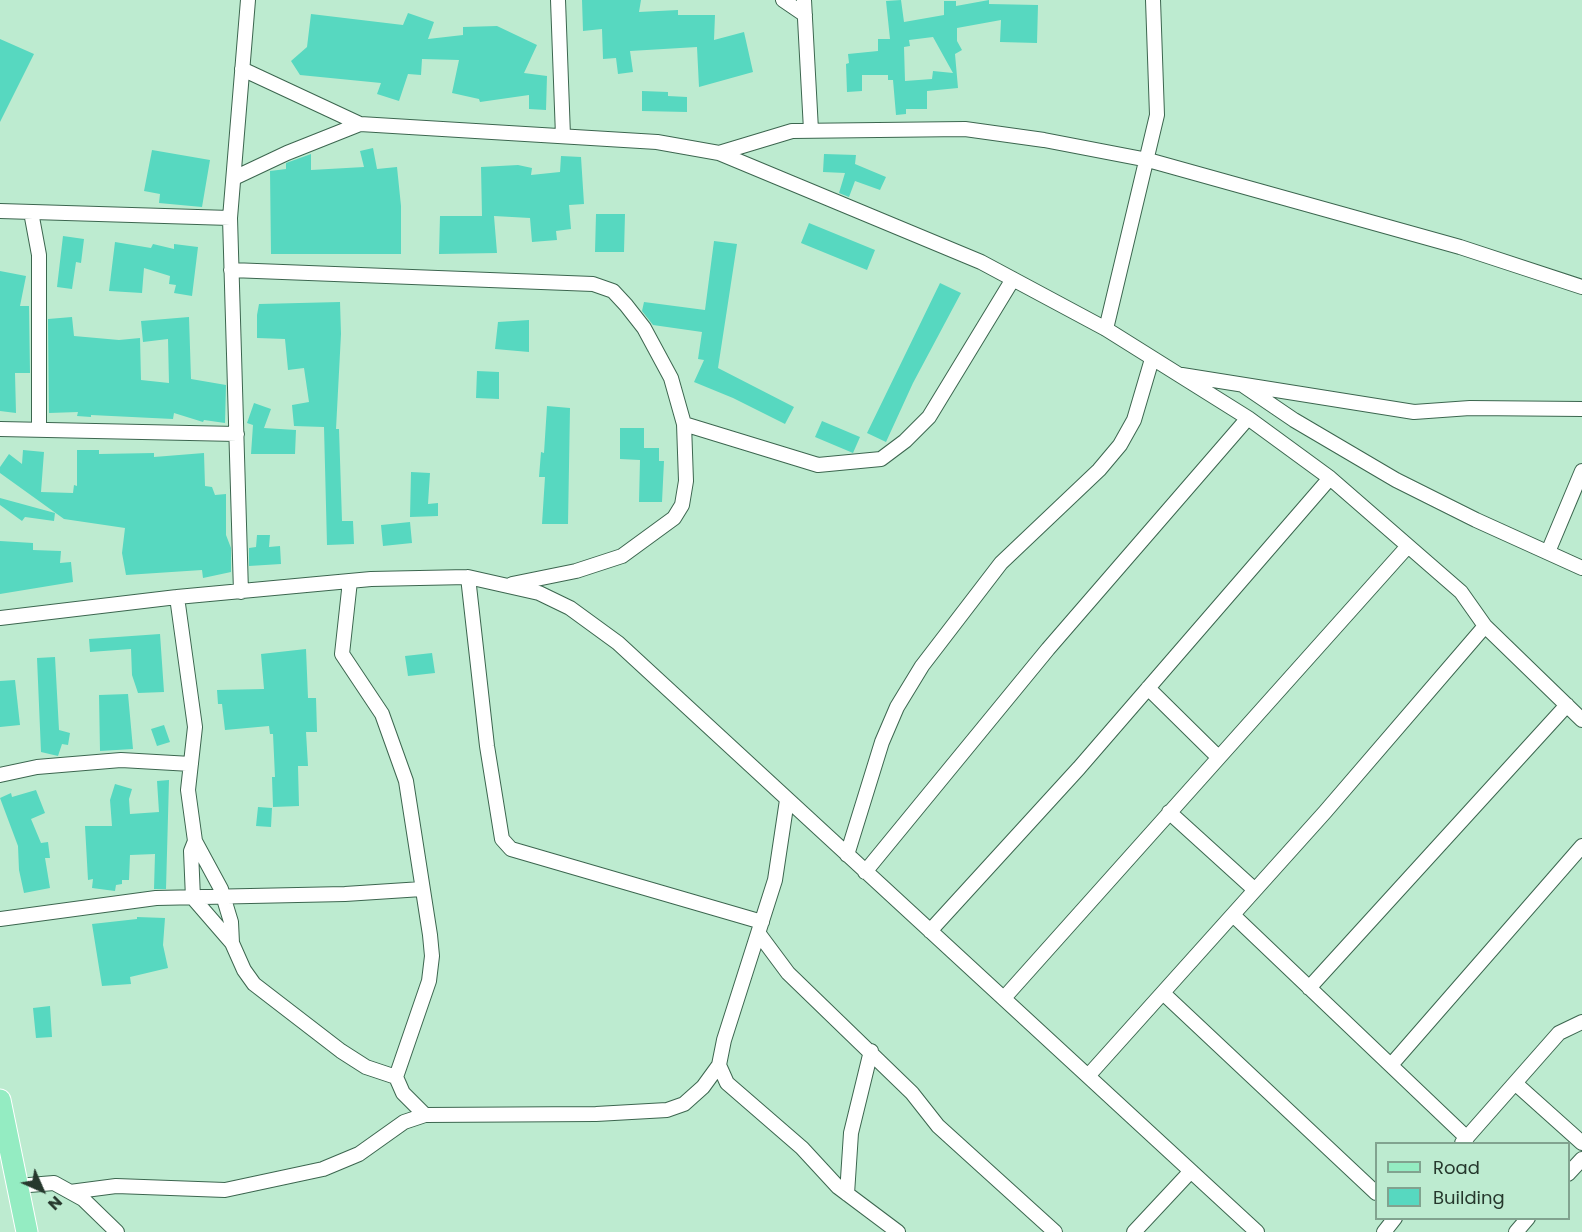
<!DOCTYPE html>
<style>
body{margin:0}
#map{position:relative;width:1582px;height:1232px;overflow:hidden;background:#bdebd0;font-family:Poppins,sans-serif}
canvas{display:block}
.legend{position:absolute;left:1375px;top:1142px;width:195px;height:78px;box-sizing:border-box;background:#bdebd0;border:2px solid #81a38f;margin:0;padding:8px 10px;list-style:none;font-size:18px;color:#26382d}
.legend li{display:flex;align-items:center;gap:12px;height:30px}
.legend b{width:30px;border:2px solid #81a38f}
.north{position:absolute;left:12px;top:1160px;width:60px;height:60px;-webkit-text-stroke:4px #bdebd0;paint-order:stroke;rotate:135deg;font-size:16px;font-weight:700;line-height:24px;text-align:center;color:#26382d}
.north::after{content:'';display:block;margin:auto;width:21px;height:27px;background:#26382d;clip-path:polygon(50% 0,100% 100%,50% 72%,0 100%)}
</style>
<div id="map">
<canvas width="1582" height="1232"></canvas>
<ul class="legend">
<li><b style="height:8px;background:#94ecc2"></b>Road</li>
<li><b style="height:16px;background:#57d8c0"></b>Building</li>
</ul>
<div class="north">N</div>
</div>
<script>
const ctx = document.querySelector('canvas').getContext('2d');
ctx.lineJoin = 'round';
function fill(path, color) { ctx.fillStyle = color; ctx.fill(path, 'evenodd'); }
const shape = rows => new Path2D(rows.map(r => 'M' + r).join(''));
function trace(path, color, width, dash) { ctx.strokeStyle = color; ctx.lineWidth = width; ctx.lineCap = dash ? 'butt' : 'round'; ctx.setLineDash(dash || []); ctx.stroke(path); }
const building = shape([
 [582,0,641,0,639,12,678,10,678,15,715,15,714,40,744,32,753,72,699,87,697,47,630,51,633,72,618,74,616,58,603,59,602,29,583,31],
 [901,0,904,22,944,15,944,1,956,1,956,6,989,0,989,4,1038,5,1037,43,1000,42,1001,20,957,28,957,41,962,50,955,54,958,88,927,91,927,109,906,109,906,114,896,115,893,80,888,80,888,75,862,75,862,91,847,92,846,64,849,63,848,54,878,51,878,39,890,39,886,1],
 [933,37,953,73,933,71,932,79,905,81,904,47,910,46,909,40],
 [408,13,434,22,428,39,463,35,463,27,497,26,537,45,524,73,547,76,546,110,529,109,529,95,480,102,479,99,452,93,459,60,422,59,421,75,408,74,399,101,377,94,381,83,300,75,291,61,307,47,311,14,403,25],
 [0,39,34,54,0,122],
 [642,91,668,92,668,96,687,97,687,112,642,111],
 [373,148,377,169,397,167,401,206,401,254,271,254,270,171,286,169,286,163,311,154,311,170,364,167,360,151],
 [152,150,210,160,202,207,159,203,160,194,144,191],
 [824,154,856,155,855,164,886,177,880,190,855,181,849,197,839,193,845,173,823,172],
 [561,156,581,157,584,204,569,205,571,229,556,231,557,240,532,242,530,218,494,216,497,253,439,254,440,216,482,216,481,167,518,165,532,168,531,175,560,172],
 [596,214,625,214,624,252,595,252],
 [809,223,875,250,867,270,801,243],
 [63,236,84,239,81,263,76,262,72,289,57,287],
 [714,241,737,244,718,368,794,407,785,424,733,398,694,382,704,360,698,359,702,332,653,325,642,311,644,302,705,310],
 [115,242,151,248,153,244,174,249,174,244,198,247,192,296,174,293,176,285,169,284,170,276,144,268,142,293,109,291],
 [0,271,26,276,20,306,29,306,30,373,15,373,16,413,0,411],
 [940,283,961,293,913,383,886,442,867,433],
 [340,302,341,334,336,429,339,429,342,521,353,521,354,544,327,545,324,427,294,426,292,405,309,402,304,368,288,370,285,339,257,338,257,315,259,304],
 [72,317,74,336,119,340,140,338,141,380,169,383,168,339,143,342,141,321,189,317,191,379,226,385,225,423,204,420,203,422,174,413,173,419,91,415,91,417,77,416,78,412,49,413,48,319],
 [529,320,529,352,495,349,498,322],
 [477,371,499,372,499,399,476,398],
 [254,403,271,409,264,428,296,430,295,454,251,454,253,425,247,423],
 [547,406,570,408,568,524,542,524,545,477,539,477,541,452,544,453],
 [822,421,860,437,853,453,815,437],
 [620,428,644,428,644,448,659,448,659,461,664,461,662,502,639,502,640,460,620,459],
 [23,450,44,452,41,492,73,493,74,485,77,486,77,450,99,450,99,454,154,453,154,457,204,453,205,486,212,487,215,495,226,494,226,535,231,548,231,572,203,578,202,570,126,575,122,553,125,528,64,519,0,473,0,467,9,454,22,464],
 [411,472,430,473,428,504,438,503,438,516,410,517],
 [0,498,55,513,54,521,25,517,22,521,0,505],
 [410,522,412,543,383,546,381,525],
 [257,535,270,535,269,547,280,546,281,564,249,566,249,548,256,547],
 [0,541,33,543,33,550,61,551,60,563,71,562,73,582,0,594],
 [160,634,164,692,138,693,132,675,131,649,90,652,89,639],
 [306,649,308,698,316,698,317,732,306,732,308,766,298,766,299,806,273,807,272,777,275,777,273,734,270,734,269,726,225,730,222,704,218,704,217,690,264,689,261,654],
 [432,653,435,673,408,676,405,656],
 [55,657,59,730,70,733,68,745,62,744,58,756,41,752,37,658],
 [15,680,20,725,0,727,0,681],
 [128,694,133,749,100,751,99,695],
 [164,725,170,742,157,746,151,729],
 [169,780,166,889,154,889,155,854,130,855,129,880,122,880,122,884,116,885,115,891,92,888,93,879,88,880,85,826,112,826,110,800,115,784,132,789,129,799,130,814,159,812,157,781],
 [36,790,45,813,31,819,41,843,48,842,50,858,45,858,50,888,24,893,19,870,18,846,0,798,11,793,12,797],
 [258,807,272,808,271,827,256,826],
 [137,917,165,918,163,945,168,968,130,977,131,984,102,986,92,924,137,919],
 [50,1006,52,1037,36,1038,33,1008]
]);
const minor = shape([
 [558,0,563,136],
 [783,0,805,15],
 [804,0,811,130],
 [242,69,360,124,657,142,719,153,981,262,1106,329,1248,418,1330,478,1461,592,1485,626,1582,720],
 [719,153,792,131,965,129,1044,140,1148,160,1460,247,1582,287],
 [234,178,287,153,360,124],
 [0,211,230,218],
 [31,212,39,255,39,430],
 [231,270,593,284,613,291,626,305,644,328,671,378,684,424,686,481,682,505,674,518,622,556,576,571,512,584],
 [1106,329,1157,115,1153,0],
 [1182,375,1414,412,1470,408,1582,409],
 [1244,386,1294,420,1396,480,1476,520,1582,568],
 [684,424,818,465,881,459,905,441,929,417,1013,279],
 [0,429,237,434],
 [1548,552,1582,471],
 [468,577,487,746,502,839,511,849,762,922],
 [350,581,342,654,382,714,406,781,430,935,432,956,429,981,396,1077,403,1093,425,1115],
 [241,592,230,218,248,0],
 [177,597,195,727,188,790,195,841,221,889,231,922,232,943],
 [0,618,177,597,371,579,468,577,539,593,570,608,618,643,1257,1232],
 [1148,688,1218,757],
 [0,775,37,767,121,760,191,764],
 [1169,812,1255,890],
 [195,841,191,851,193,898,232,943,244,970,254,984,341,1051,366,1067,396,1077],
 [847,855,882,742,897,707,922,666,1001,563,1099,470,1120,445,1134,420,1152,359],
 [865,872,1048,649,1248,418],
 [1233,915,1467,1138],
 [0,919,156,898,345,894,422,889],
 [930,931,1079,768,1330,478],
 [759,934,788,973,912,1093,938,1126,1055,1232],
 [1309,988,1567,705],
 [1163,993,1376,1193],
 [1004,998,1408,546],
 [719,1065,727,1083,802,1148,838,1187,898,1232],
 [1391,1065,1582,846],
 [1088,1076,1325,812,1485,626],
 [1515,1083,1582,1143],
 [1462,1143,1559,1033,1582,1022],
 [1568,1174,1582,1159],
 [17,1186,54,1183,83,1199,117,1232],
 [70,1192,116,1186,225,1190,323,1169,359,1154,404,1122,425,1115,596,1114,667,1110,684,1104,703,1087,719,1065,724,1040,775,880,787,800],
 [847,1194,851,1133,871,1051],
 [1134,1232,1191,1171],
 [1384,1232,1395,1218],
 [1516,1232,1528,1218]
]);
const primary = shape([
 [0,1100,27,1232]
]);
fill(building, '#57d8c0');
trace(minor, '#3c664f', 16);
trace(primary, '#fff', 23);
trace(minor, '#fff', 14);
trace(primary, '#94ecc2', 21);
</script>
